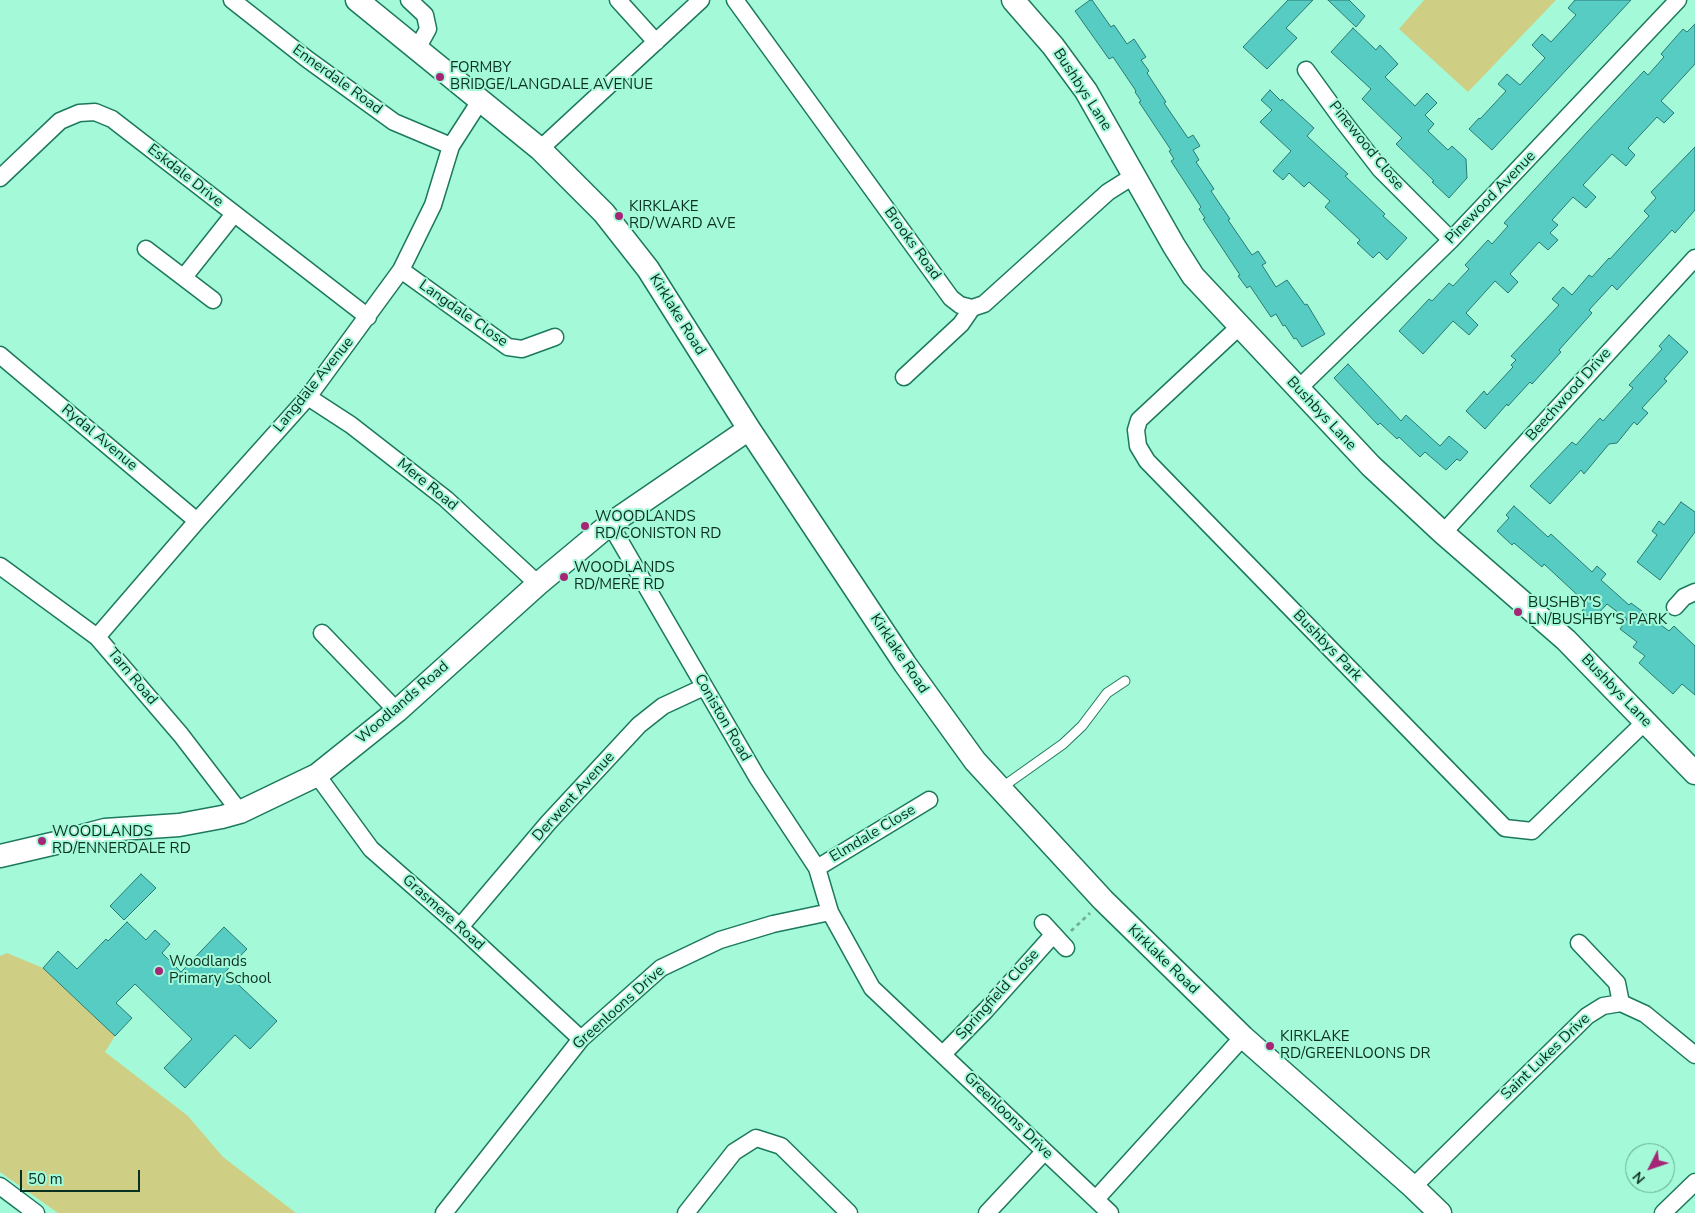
<!DOCTYPE html>
<style>
body{margin:0}
#map{position:relative;width:1695px;height:1213px;overflow:hidden;background:#a4fad8;font-family:"Nunito Sans",sans-serif}
canvas{display:block}
.north{position:absolute;left:1625px;top:1143px;width:50px;height:50px;box-sizing:border-box;background:#a4fad8;border:1px solid #66a990;border-radius:50%;rotate:229deg;font-size:14px;font-weight:700;line-height:20px;text-align:center;color:#0a2f23}
.north::after{content:'';display:block;margin:auto;width:18px;height:22px;background:#a62676;clip-path:polygon(50% 0,100% 100%,50% 72%,0 100%)}
.scale{position:absolute;left:20px;top:1170px;width:120px;height:22px;box-sizing:border-box;border:2px solid #0a2f23;border-top:0;padding-left:6px;font-size:15px;line-height:18px;white-space:nowrap;color:#0a2f23;-webkit-text-stroke:4px #a4fad8;paint-order:stroke}
</style>
<div id="map">
<canvas width="1695" height="1213"></canvas>
<div class="north">N</div>
<div class="scale">50 m</div>
</div>
<script>
const ctx = document.querySelector('canvas').getContext('2d');
ctx.lineJoin = 'round';
function fill(path, color) { ctx.fillStyle = color; ctx.fill(path, 'evenodd'); }
const shape = rows => new Path2D(rows.map(r => 'M' + r).join(''));
function trace(path, color, width, dash) { ctx.strokeStyle = color; ctx.lineWidth = width; ctx.lineCap = dash ? 'butt' : 'round'; ctx.setLineDash(dash || []); ctx.stroke(path); }
function drawText(font, color, halo, rows, align = 'center') {
  ctx.font = font + ' "Nunito Sans",sans-serif'; ctx.lineWidth = 4; ctx.setLineDash([]); ctx.textBaseline = 'middle'; ctx.strokeStyle = halo; ctx.fillStyle = color; for (const [text, x, y, turn = 0] of rows) {
    ctx.save(); ctx.translate(x, y); ctx.rotate((+turn || 0) * Math.PI / 180); ctx.textAlign = isNaN(turn) ? turn : align; if (halo) ctx.strokeText(text, 0, 0); ctx.fillText(text, 0, 0); ctx.restore();
  }
}
const green = shape([
 [1424,0,1556,0,1468,92,1399,29],
 [7,953,43,968,115,1036,105,1052,188,1116,223,1157,296,1213,58,1213,0,1172,0,956]
]);
const building = shape([
 [1090,0,1092,0,1111,27,1114,25,1127,44,1134,39,1146,57,1141,60,1149,71,1147,73,1166,102,1164,103,1188,138,1193,135,1200,146,1193,150,1199,160,1196,162,1214,189,1211,191,1230,219,1228,220,1252,255,1258,251,1266,263,1262,265,1276,287,1287,280,1305,305,1307,304,1325,334,1302,347,1296,338,1294,339,1285,325,1283,326,1276,314,1271,317,1250,286,1247,288,1238,276,1240,275,1203,219,1205,218,1199,209,1201,207,1171,161,1174,159,1169,151,1171,150,1139,102,1141,101,1135,92,1136,91,1113,57,1109,59,1075,11,1090,0],
 [1288,0,1313,0,1286,28,1297,38,1267,69,1243,47,1288,0],
 [1328,0,1349,0,1365,16,1356,27,1328,0],
 [1575,0,1631,0,1492,150,1469,129,1479,118,1480,119,1506,91,1498,84,1507,74,1520,85,1545,58,1532,45,1542,34,1551,42,1576,15,1568,8,1575,0],
 [1695,24,1695,64,1661,101,1674,113,1664,123,1657,117,1628,148,1635,155,1626,166,1612,154,1583,185,1596,197,1586,208,1573,197,1552,220,1558,225,1550,233,1558,240,1548,250,1539,242,1510,274,1518,282,1508,293,1495,281,1466,313,1478,325,1469,335,1453,321,1423,354,1399,331,1429,299,1432,301,1449,283,1453,286,1469,269,1465,265,1488,240,1492,244,1508,226,1504,223,1588,131,1644,71,1648,75,1664,57,1661,54,1683,29,1687,32,1695,24],
 [1353,28,1376,50,1380,45,1398,64,1385,77,1415,106,1427,93,1437,103,1425,115,1434,124,1428,131,1448,150,1452,146,1466,159,1467,178,1449,198,1432,182,1434,181,1396,144,1402,138,1362,99,1371,89,1331,52,1353,28],
 [1270,90,1281,101,1282,99,1314,128,1307,136,1348,174,1345,176,1385,214,1383,216,1407,238,1387,260,1379,252,1373,258,1357,243,1360,240,1325,207,1330,201,1309,182,1304,187,1289,173,1283,180,1273,171,1291,151,1260,122,1272,110,1261,100,1270,90],
 [1695,147,1695,210,1675,233,1672,230,1617,290,1612,285,1589,310,1592,313,1559,350,1561,352,1532,384,1530,382,1508,406,1507,404,1485,429,1466,411,1484,391,1487,395,1513,367,1511,365,1516,360,1511,356,1559,305,1552,299,1563,287,1572,295,1589,275,1592,277,1609,258,1610,259,1649,216,1644,211,1656,198,1651,192,1695,147],
 [1669,335,1688,352,1664,379,1667,381,1642,408,1648,413,1637,425,1634,422,1617,443,1609,444,1584,474,1581,470,1550,504,1530,486,1572,442,1576,445,1600,418,1603,421,1633,388,1629,385,1662,349,1659,346,1669,335],
 [1348,364,1401,421,1406,415,1440,446,1449,436,1468,452,1460,461,1457,459,1446,470,1425,452,1420,457,1399,437,1397,439,1380,423,1378,425,1334,378,1348,364],
 [1681,502,1695,512,1695,532,1660,580,1637,562,1657,535,1652,531,1659,521,1664,525,1681,502],
 [1514,506,1548,537,1551,534,1592,572,1597,566,1606,574,1601,580,1629,605,1631,603,1669,631,1674,626,1695,646,1695,695,1682,684,1673,694,1639,663,1645,656,1633,647,1637,642,1620,629,1627,619,1607,604,1592,620,1582,611,1585,607,1582,604,1585,602,1544,564,1542,567,1514,543,1512,545,1497,531,1509,518,1506,515,1514,506],
 [141,874,156,888,124,920,110,906,141,874],
 [127,922,146,940,155,930,170,944,162,953,181,972,224,927,247,949,225,972,277,1021,250,1049,235,1035,185,1088,164,1068,192,1039,135,984,116,1003,132,1018,115,1036,43,968,58,951,77,969,106,939,108,941,127,922]
]);
const path = shape([
 [1071,931,1090,913]
]);
const lane = shape([
 [1001,788,1063,744,1082,726,1107,693,1125,681]
]);
const street = shape([
 [232,0,307,59,394,122,451,146],
 [409,0,425,15,428,29,417,49],
 [618,0,656,42],
 [735,0,951,298,960,305,972,308,984,304,1108,192,1135,175],
 [1306,70,1343,121,1380,169,1451,240],
 [540,149,701,0],
 [0,178,60,121,79,113,95,112,112,119,368,317],
 [146,249,213,300],
 [401,270,508,347,522,349,555,337],
 [184,277,234,214],
 [1240,326,1139,420,1136,430,1138,446,1147,461,1505,828,1532,831,1646,721],
 [0,355,197,521],
 [904,377,961,324,972,308],
 [1298,389,1451,240,1678,0],
 [308,397,351,425,446,499,538,584],
 [610,524,757,777,817,868,830,912],
 [1443,533,1695,258],
 [0,566,97,637,181,735,240,812],
 [1675,607,1684,597,1695,592],
 [322,633,397,711],
 [97,637,197,521,308,397,401,270,433,205,451,146,480,101],
 [317,775,371,849,460,927,581,1039],
 [817,868,929,800],
 [1043,923,1066,948],
 [460,927,548,823,639,725,663,706,704,687],
 [1579,943,1617,983,1621,1003],
 [943,1054,986,1010,1053,935],
 [0,1186,36,1213],
 [1413,1187,1587,1016,1603,1006,1621,1003,1645,1014,1695,1055],
 [1096,1199,1243,1037],
 [444,1213,581,1039,661,968,720,940,773,924,830,912,872,988,1110,1213],
 [686,1213,734,1152,756,1138,781,1146,849,1213],
 [987,1213,1044,1152],
 [1663,1213,1695,1182]
]);
const secondary = shape([
 [357,0,540,149,604,213,648,269,749,429,905,664,975,761,1103,900,1243,1037,1413,1187,1440,1213],
 [1013,0,1053,46,1086,91,1174,246,1193,276,1371,466,1443,533,1566,640,1695,773],
 [0,856,56,843,105,830,179,825,222,817,240,812,317,775,397,711,538,584,610,524,749,429]
]);
const markers = [
 [440,77,5,"#a62676"],
 [619,216,5,"#a62676"],
 [585,526,5,"#a62676"],
 [564,577,5,"#a62676"],
 [1518,612,5,"#a62676"],
 [42,841,5,"#a62676"],
 [159,971,5,"#a62676"],
 [1270,1046,5,"#a62676"]
];
const poiNames = [
 ["FORMBY",450,68],
 ["BRIDGE/LANGDALE AVENUE",450,85],
 ["KIRKLAKE",629,207],
 ["RD/WARD AVE",629,224],
 ["WOODLANDS",595,517],
 ["RD/CONISTON RD",595,534],
 ["WOODLANDS",574,568],
 ["RD/MERE RD",574,585],
 ["BUSHBY'S",1528,603],
 ["LN/BUSHBY'S PARK",1528,620],
 ["WOODLANDS",52,832],
 ["RD/ENNERDALE RD",52,849],
 ["Woodlands",169,962],
 ["Primary School",169,979],
 ["KIRKLAKE",1280,1037],
 ["RD/GREENLOONS DR",1280,1054]
];
const streetNames = [
 ["Ennerdale Road",337,80,36],
 ["Bushbys Lane",1082,90,57],
 ["Pinewood Close",1366,146,51],
 ["Eskdale Drive",185,176,38],
 ["Pinewood Avenue",1491,198,-46],
 ["Brooks Road",912,244,54],
 ["Langdale Close",463,314,35],
 ["Kirklake Road",677,315,58],
 ["Langdale Avenue",314,385,-51],
 ["Beechwood Drive",1569,395,-48],
 ["Bushbys Lane",1321,414,47],
 ["Rydal Avenue",99,438,40],
 ["Mere Road",427,485,39],
 ["Bushbys Park",1327,646,46],
 ["Kirklake Road",899,654,56],
 ["Tarn Road",132,677,50],
 ["Bushbys Lane",1616,691,46],
 ["Woodlands Road",403,703,-41],
 ["Coniston Road",722,718,60],
 ["Derwent Avenue",574,797,-48],
 ["Elmdale Close",873,834,-31],
 ["Grasmere Road",443,913,42],
 ["Kirklake Road",1163,960,44],
 ["Springfield Close",998,995,-48],
 ["Greenloons Drive",619,1008,-42],
 ["Saint Lukes Drive",1546,1057,-44],
 ["Greenloons Drive",1008,1116,44]
];
fill(green, '#cfce85');
fill(building, '#57ccc2');
trace(building, '#2a7973', 1);
trace(lane, '#1c795d', 11);
trace(street, '#1c795d', 19);
trace(secondary, '#1c795d', 25);
trace(path, '#6db298', 3, [4, 4]);
trace(lane, '#fff', 9);
trace(street, '#fff', 16);
trace(secondary, '#fff', 22);
for (const [x, y, r, color] of markers) { const dot = new Path2D(); dot.arc(x, y, r, 0, 2 * Math.PI); ctx.fillStyle = color; ctx.fill(dot); trace(dot, '#a4fad8', 2); }
drawText('15px', '#0a2f23', '#a4fad8', poiNames, 'left');
drawText('15px', '#0a2f23', '#a4fad8', streetNames);
</script>
